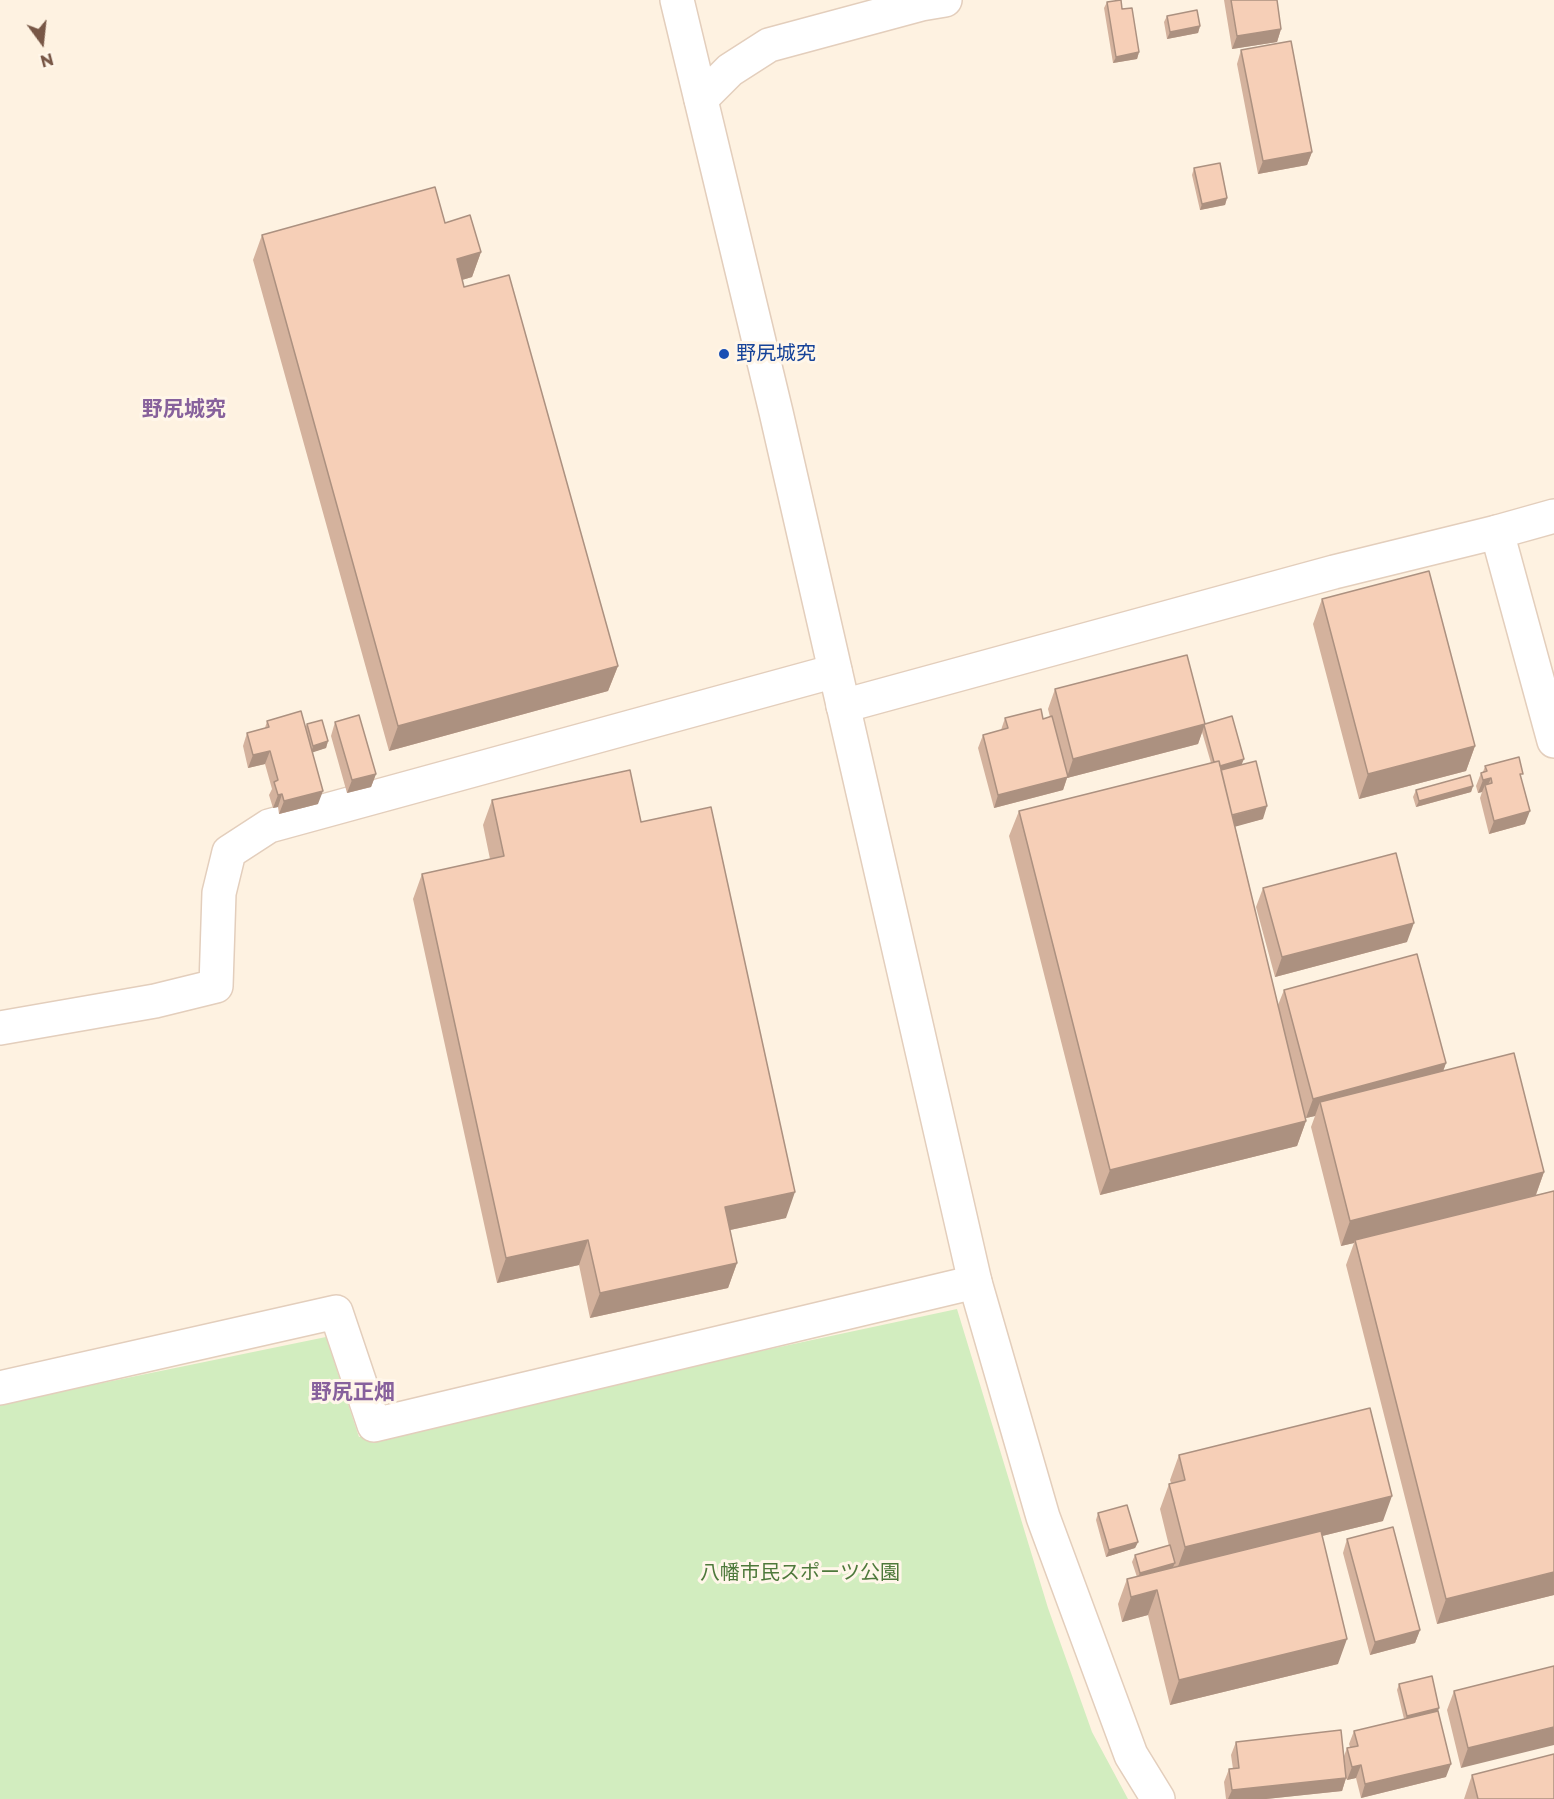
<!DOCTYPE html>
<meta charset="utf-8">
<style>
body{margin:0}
#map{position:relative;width:1554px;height:1799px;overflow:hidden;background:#fef2e1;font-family:Montserrat,sans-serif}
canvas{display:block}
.north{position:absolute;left:12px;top:12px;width:60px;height:60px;-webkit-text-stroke:4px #fff6e9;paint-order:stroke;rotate:165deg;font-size:16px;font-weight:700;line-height:24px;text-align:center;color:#785746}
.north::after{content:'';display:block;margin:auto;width:21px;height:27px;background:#785746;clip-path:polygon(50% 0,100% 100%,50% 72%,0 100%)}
</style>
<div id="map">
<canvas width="1554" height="1799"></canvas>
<div class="north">N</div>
</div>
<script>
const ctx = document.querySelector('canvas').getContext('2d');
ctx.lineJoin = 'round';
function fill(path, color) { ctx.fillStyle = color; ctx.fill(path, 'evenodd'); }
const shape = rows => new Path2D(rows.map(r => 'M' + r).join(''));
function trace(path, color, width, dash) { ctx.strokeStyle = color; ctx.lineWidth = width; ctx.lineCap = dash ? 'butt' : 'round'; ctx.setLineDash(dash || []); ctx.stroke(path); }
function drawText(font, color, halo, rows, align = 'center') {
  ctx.font = font + ' Montserrat,"Noto Sans JP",sans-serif'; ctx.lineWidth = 6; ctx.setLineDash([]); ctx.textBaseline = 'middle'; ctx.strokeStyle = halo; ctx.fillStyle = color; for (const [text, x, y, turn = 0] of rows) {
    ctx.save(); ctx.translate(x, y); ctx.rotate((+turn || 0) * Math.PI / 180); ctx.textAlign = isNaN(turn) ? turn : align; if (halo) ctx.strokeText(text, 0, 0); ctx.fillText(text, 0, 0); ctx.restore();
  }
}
const green = shape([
 [957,1309,1048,1608,1092,1732,1128,1799,0,1799,0,1404,326,1337,359,1437]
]);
const minor = shape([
 [701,99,730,70,769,45,921,4,945,0],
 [843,706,1334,572,1497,532],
 [0,1028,155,1001,216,986,219,893,229,852,269,826,835,671],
 [0,1388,336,1312,374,1425,975,1282]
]);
const tertiary = shape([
 [677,0,776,412,975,1282,1043,1517,1131,1755,1158,1799],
 [1554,516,1497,532,1554,741]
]);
const wall = shape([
 [1224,0,1277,0,1281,29,1277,42,1232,49],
 [1107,2,1122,9,1139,52,1137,59,1113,63,1104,8],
 [1167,16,1200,26,1198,33,1167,39,1164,22],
 [1241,50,1312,152,1307,165,1258,174,1237,64],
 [1194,168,1227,198,1225,205,1200,210,1192,175],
 [445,223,481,252,472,277,462,280,464,287,618,666,608,691,389,751,253,260,262,235],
 [1322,599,1475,746,1466,771,1359,799,1313,624],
 [1055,689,1205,724,1242,765,1263,819,1235,826,1278,1005,1284,990,1446,1063,1443,1071,1544,1172,1536,1195,1554,1191,1554,1595,1437,1624,1346,1265,1354,1243,1341,1246,1311,1127,1315,1116,1306,1118,1306,1121,1297,1146,1100,1195,1009,836,1019,811,1211,763,1202,732,1198,744,1067,778,1063,790,994,808,978,748,983,735,1001,730,1005,718,1043,719,1050,717,1048,709],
 [267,721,305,728,307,724,328,741,326,748,312,752,318,804,279,814,278,807,273,808,269,795,272,789,265,764,248,768,243,746,247,733,265,728],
 [335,722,376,774,371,787,347,793,331,736],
 [1485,766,1521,779,1525,824,1489,834,1480,798,1482,792,1478,793,1476,786,1481,773,1483,772],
 [1473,786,1471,792,1416,807,1413,797,1416,790],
 [492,800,641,822,786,1218,730,1230,737,1263,728,1288,590,1318,579,1265,497,1283,413,899,422,874,490,859,483,825],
 [1263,888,1407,942,1275,977,1256,907],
 [1179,1455,1383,1521,1322,1536,1338,1664,1170,1705,1148,1615,1122,1622,1118,1604,1127,1579,1137,1577,1132,1562,1135,1555,1169,1546,1160,1509,1169,1484,1171,1483,1170,1480],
 [1098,1513,1138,1542,1135,1548,1106,1557,1096,1520],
 [1347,1539,1420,1630,1415,1643,1370,1655,1343,1553],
 [1554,1666,1461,1768,1447,1710,1454,1691],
 [1399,1684,1438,1711,1446,1777,1361,1798,1356,1778,1347,1780,1346,1778,1342,1791,1266,1799,1226,1799,1224,1782,1229,1769,1233,1769,1231,1755,1236,1742,1344,1756,1347,1748,1350,1747,1349,1744,1354,1731,1404,1719,1397,1690],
 [1472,1775,1554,1799,1464,1799]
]);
const shadedWall = shape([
 [1200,26,1198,33,1167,39,1170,32],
 [1281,29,1277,42,1232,49,1237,36],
 [1139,52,1137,59,1113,63,1116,57],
 [1312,152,1307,165,1258,174,1263,161],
 [1227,198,1225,205,1200,210,1202,204],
 [481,252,472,277,448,284,457,259],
 [618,666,608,691,389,751,398,726],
 [1205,724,1198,744,1067,778,1063,790,994,808,998,795,1067,777,1073,759],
 [328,741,326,748,311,753,313,746],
 [1475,746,1466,771,1359,799,1368,774],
 [270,751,265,764,248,768,253,755],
 [1244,759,1241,766,1213,774,1216,767],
 [376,774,371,787,347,793,352,780],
 [1491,778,1486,790,1485,785,1482,792,1478,793,1483,780],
 [1473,786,1471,792,1416,807,1419,801],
 [323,791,318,804,279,814,284,801],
 [282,794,278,807,273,808,278,795],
 [1267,806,1263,819,1227,829,1231,816],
 [1530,811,1525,824,1489,834,1494,821],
 [1414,923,1407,942,1275,977,1282,957],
 [1446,1063,1439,1083,1320,1102,1315,1116,1306,1118,1313,1099],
 [1306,1121,1297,1146,1100,1195,1110,1170],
 [1544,1172,1535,1197,1355,1240,1354,1243,1341,1246,1350,1221],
 [795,1192,786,1218,716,1233,725,1207],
 [588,1240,579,1265,497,1283,506,1258],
 [737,1263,728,1288,590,1318,600,1293],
 [1392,1496,1383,1521,1176,1572,1185,1547],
 [1138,1542,1135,1548,1106,1557,1109,1550],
 [1175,1563,1172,1569,1137,1579,1140,1573],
 [1554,1572,1554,1595,1437,1624,1446,1599],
 [1157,1590,1148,1615,1122,1622,1131,1597],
 [1420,1630,1415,1643,1370,1655,1375,1642],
 [1347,1639,1338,1664,1170,1705,1179,1680],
 [1439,1708,1437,1715,1404,1722,1407,1716],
 [1554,1727,1554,1745,1461,1768,1468,1748],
 [1451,1764,1446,1777,1361,1798,1365,1784],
 [1361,1765,1356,1778,1347,1780,1352,1767],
 [1346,1778,1342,1791,1266,1799,1228,1799,1232,1790]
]);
const building = shape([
 [1121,0,1122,9,1132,8,1139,52,1116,57,1107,2,1121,0],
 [1231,0,1277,0,1281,29,1237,36,1231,0],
 [1197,10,1200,26,1170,32,1167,16,1197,10],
 [1291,41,1312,152,1263,161,1241,50,1291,41],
 [1220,163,1227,198,1202,204,1194,168,1220,163],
 [435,187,445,223,470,215,481,252,457,259,464,287,509,275,618,666,398,726,262,235,435,187],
 [1429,571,1475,746,1368,774,1322,599,1429,571],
 [1187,655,1205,724,1073,759,1055,689,1187,655],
 [1041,709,1043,719,1052,716,1068,777,998,795,983,735,1008,728,1005,718,1041,709],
 [301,711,323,791,284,801,282,794,278,795,274,782,278,780,270,751,253,755,247,733,269,727,267,721,301,711],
 [359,715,376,774,352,780,335,722,359,715],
 [1232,716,1244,759,1220,766,1219,761,1214,762,1204,725,1205,724,1232,716],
 [322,720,328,741,313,746,307,724,322,720],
 [1519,757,1523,774,1520,774,1530,811,1494,821,1485,785,1492,783,1491,778,1483,780,1481,773,1487,771,1485,766,1519,757],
 [1219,761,1306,1121,1110,1170,1019,811,1219,761],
 [1256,761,1267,806,1232,815,1221,770,1256,761],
 [630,770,641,822,711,807,795,1192,725,1207,737,1263,600,1293,588,1240,506,1258,422,874,504,856,492,800,630,770],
 [1470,775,1473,786,1419,801,1416,790,1470,775],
 [1396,853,1414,923,1282,957,1263,888,1396,853],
 [1417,954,1446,1063,1313,1099,1284,990,1417,954],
 [1514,1053,1544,1172,1350,1221,1320,1102,1514,1053],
 [1554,1191,1554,1572,1446,1599,1355,1240,1554,1191],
 [1370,1408,1392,1496,1185,1547,1169,1484,1185,1480,1179,1455,1370,1408],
 [1127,1505,1138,1542,1109,1550,1098,1513,1127,1505],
 [1393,1527,1420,1630,1375,1642,1347,1539,1393,1527],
 [1321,1531,1347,1639,1179,1680,1157,1590,1131,1597,1127,1579,1321,1531],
 [1170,1545,1175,1563,1140,1573,1135,1555,1170,1545],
 [1554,1666,1554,1727,1468,1748,1454,1691,1554,1666],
 [1432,1676,1439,1708,1407,1716,1399,1684,1432,1676],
 [1438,1711,1451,1764,1365,1784,1361,1765,1352,1767,1347,1748,1358,1746,1354,1731,1438,1711],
 [1341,1730,1346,1778,1232,1790,1229,1769,1239,1768,1236,1742,1341,1730],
 [1554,1754,1554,1799,1478,1799,1472,1775,1554,1754]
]);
const markers = [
 [724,354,6,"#1a4fb4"]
];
const transitNames = [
 ["野尻城究",736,354]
];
const parkNames = [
 ["八幡市民スポーツ公園",800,1573]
];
const neighbourhoodNames = [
 ["野尻城究",184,410],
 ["野尻正畑",353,1393]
];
fill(green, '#d2edbf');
trace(minor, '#e3cebc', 36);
trace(tertiary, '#e3cebc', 36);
trace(minor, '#fff', 33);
trace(tertiary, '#fff', 33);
fill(wall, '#d4b29d');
fill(shadedWall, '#ac9180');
fill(building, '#f6cfb7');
trace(building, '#ac9180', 1.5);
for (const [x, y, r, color] of markers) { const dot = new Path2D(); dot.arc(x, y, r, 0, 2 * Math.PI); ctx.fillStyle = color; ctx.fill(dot); trace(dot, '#fff6e9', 2); }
drawText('20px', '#164399', '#fff6e9', transitNames, 'left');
drawText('20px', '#4e793b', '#fff6e9', parkNames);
drawText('bold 21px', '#87619c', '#fff6e9', neighbourhoodNames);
</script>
